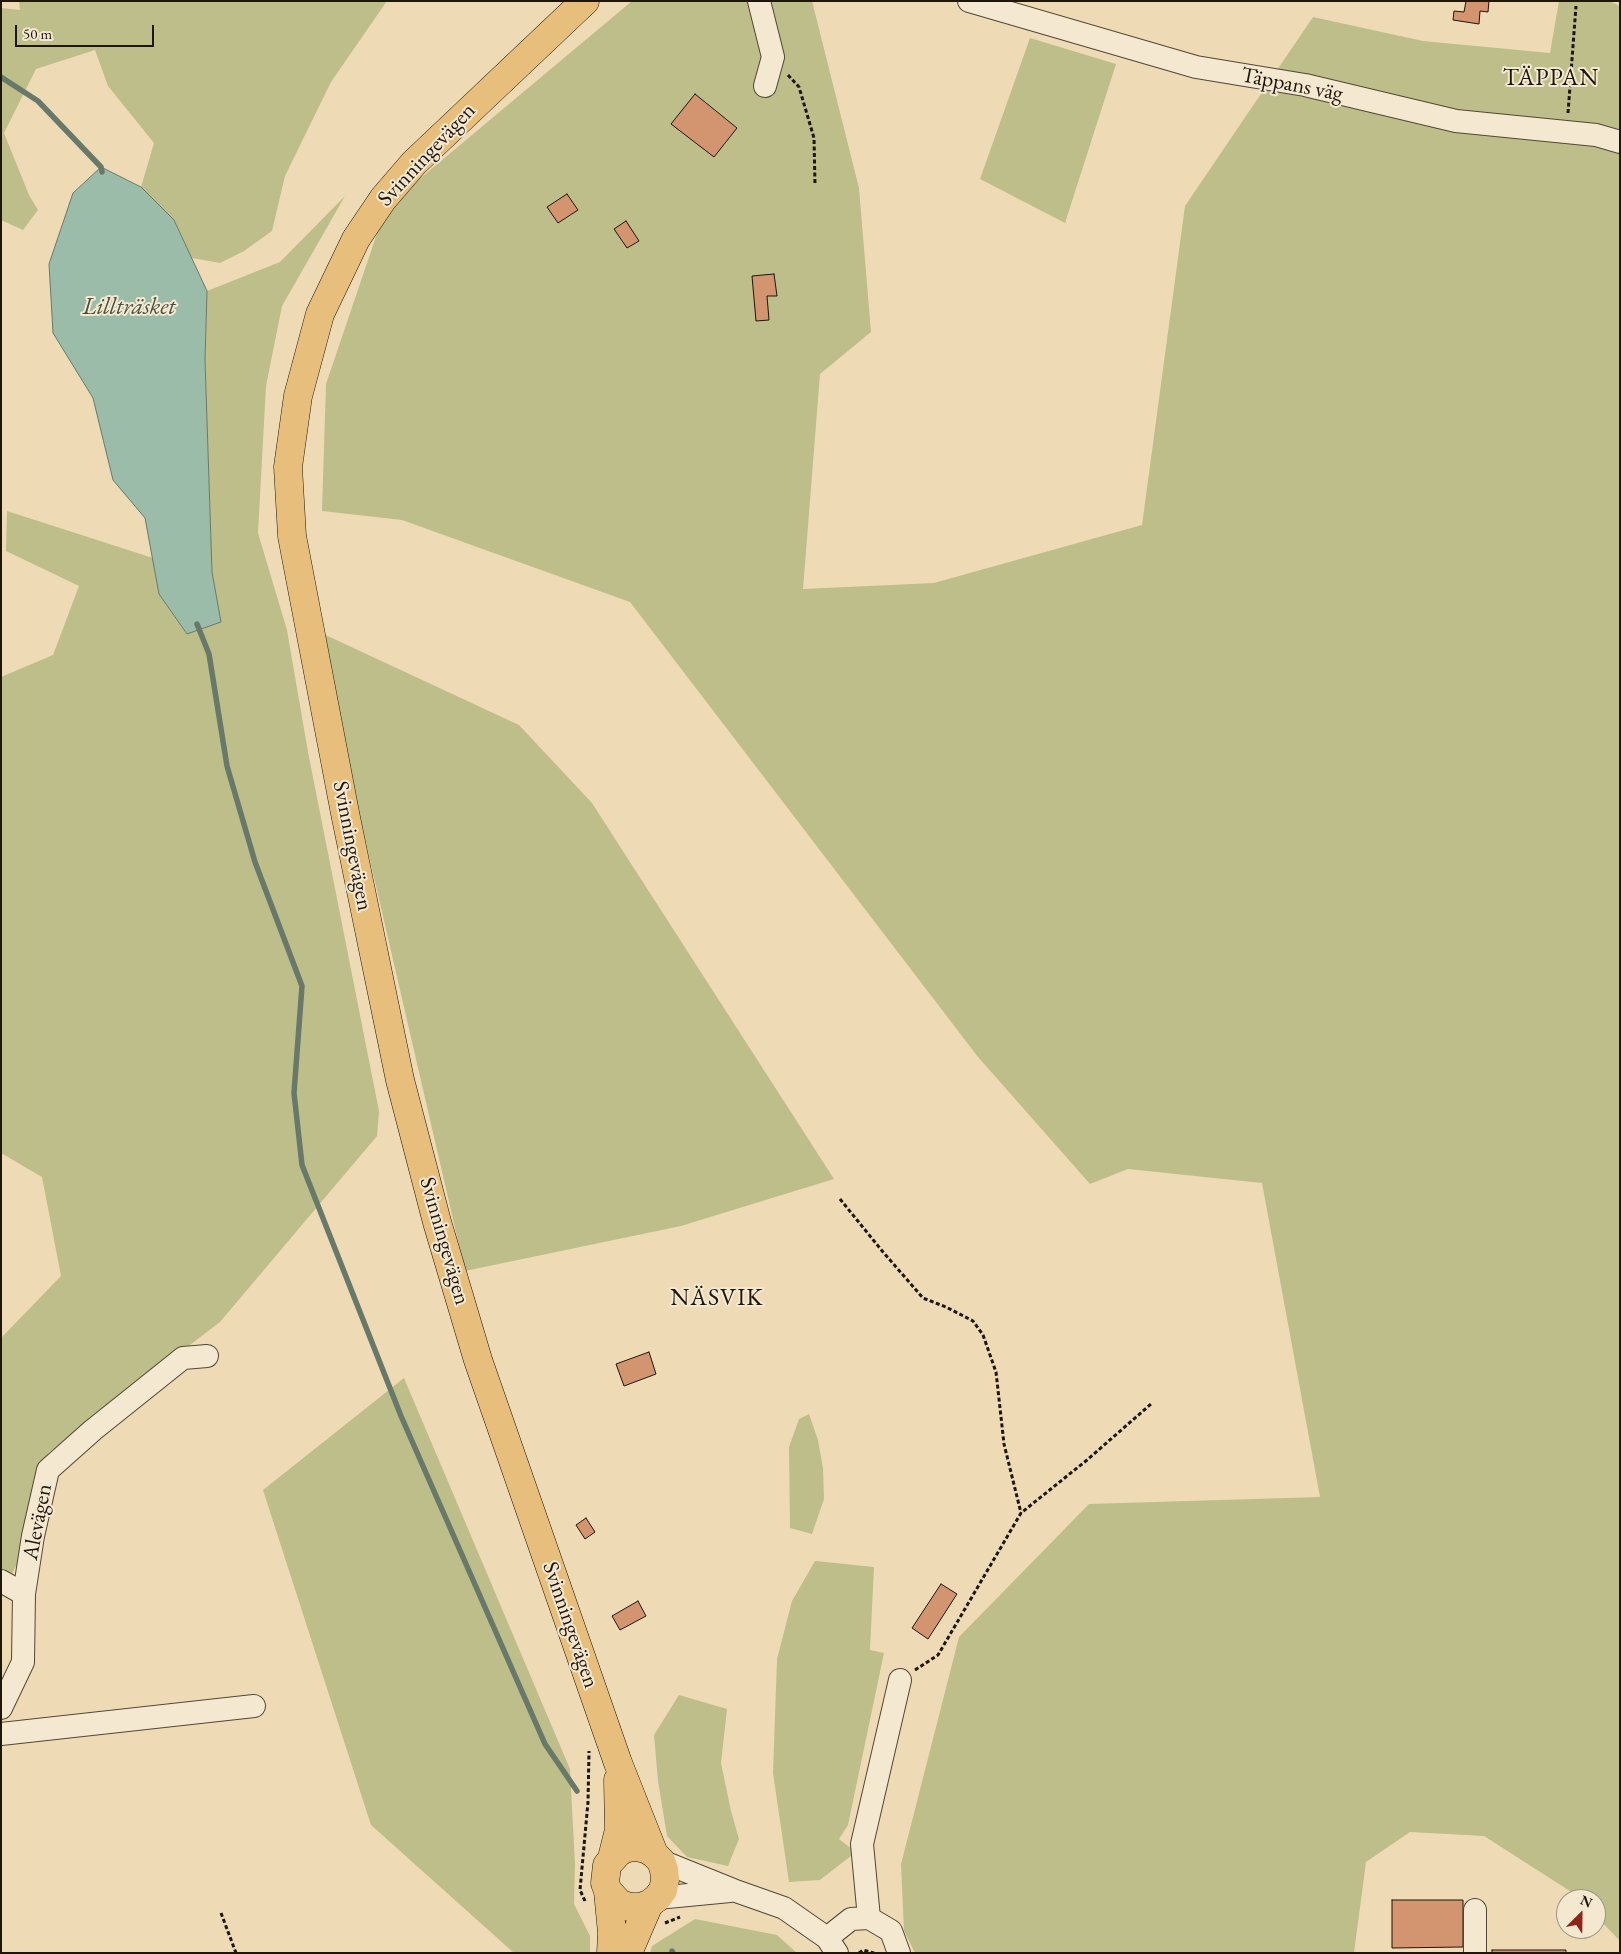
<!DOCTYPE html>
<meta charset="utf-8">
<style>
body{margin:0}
#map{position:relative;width:1621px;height:1954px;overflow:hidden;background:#eedbb6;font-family:"EB Garamond",serif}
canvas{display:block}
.frame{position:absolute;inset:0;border:2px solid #1e150b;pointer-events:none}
.north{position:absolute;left:1556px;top:1889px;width:50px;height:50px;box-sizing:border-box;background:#f4e8d0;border:1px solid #9e9481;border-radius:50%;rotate:23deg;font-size:14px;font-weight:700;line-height:20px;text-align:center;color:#1e150b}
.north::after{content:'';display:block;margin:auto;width:18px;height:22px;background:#8f2418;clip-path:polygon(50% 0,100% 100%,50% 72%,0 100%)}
.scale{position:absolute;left:15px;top:25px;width:139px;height:22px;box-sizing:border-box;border:2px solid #1e150b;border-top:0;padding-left:6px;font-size:15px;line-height:18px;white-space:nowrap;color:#1e150b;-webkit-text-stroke:4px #f4e8d0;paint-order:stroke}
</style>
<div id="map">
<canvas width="1621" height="1954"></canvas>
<div class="frame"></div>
<div class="north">N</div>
<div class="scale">50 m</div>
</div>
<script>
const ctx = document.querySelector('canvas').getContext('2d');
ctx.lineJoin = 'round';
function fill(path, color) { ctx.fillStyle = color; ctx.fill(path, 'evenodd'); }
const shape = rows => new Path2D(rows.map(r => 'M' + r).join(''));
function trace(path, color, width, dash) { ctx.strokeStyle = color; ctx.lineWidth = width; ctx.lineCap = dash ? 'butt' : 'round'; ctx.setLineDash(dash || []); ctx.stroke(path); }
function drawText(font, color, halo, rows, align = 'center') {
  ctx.font = font + ' "EB Garamond",serif'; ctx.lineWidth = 4; ctx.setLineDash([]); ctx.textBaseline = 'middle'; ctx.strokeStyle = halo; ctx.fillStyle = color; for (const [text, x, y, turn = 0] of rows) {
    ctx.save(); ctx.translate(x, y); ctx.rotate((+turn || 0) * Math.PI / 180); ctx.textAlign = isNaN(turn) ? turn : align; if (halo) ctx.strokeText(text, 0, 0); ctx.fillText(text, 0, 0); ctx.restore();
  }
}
const green = shape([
 [19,1,387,1,331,82,285,176,272,231,244,251,220,263,192,258,174,220,141,187,154,143,108,86,95,50,36,69,4,133,29,195,38,210,23,230,1,220,1,8,20,10],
 [632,1,812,1,859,188,871,332,820,374,803,589,934,583,1142,525,1185,206,1313,17,1423,41,1550,53,1559,1,1609,1,1620,6,1620,1941,1596,1916,1596,1899,1579,1899,1573,1893,1484,1836,1410,1832,1366,1862,1354,1953,915,1953,904,1931,901,1864,959,1637,1089,1504,1320,1497,1262,1183,1128,1169,1090,1184,978,1057,630,602,402,520,322,511,326,384,386,207],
 [1030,38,1116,64,1065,223,980,179],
 [345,196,282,306,266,386,258,533,287,630,308,752,379,1111,377,1136,220,1322,48,1453,25,1550,10,1577,1,1571,1,1338,61,1276,42,1177,1,1153,1,677,53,655,79,586,6,551,7,511,153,558,159,594,187,634,221,622,212,572,205,360,207,291,280,262],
 [317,631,519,725,592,803,834,1179,681,1226,465,1271],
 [404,1378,570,1769,575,1864,574,1904,590,1936,590,1953,514,1953,371,1825,263,1490],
 [809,1414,818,1440,823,1468,824,1499,812,1534,790,1528,789,1447,799,1419],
 [815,1561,874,1567,870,1650,884,1653,848,1825,839,1839,856,1852,820,1880,789,1882,773,1773,777,1659,792,1601],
 [679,1695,727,1709,721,1763,731,1811,739,1839,728,1866,687,1857,667,1836,658,1781,654,1735],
 [695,1919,777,1935,797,1953,650,1953,652,1946]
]);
const water = shape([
 [101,167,141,187,174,220,207,291,205,360,212,572,221,622,187,634,159,594,145,518,113,480,93,398,53,333,49,264,73,193,101,167]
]);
const stream = shape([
 [1,77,38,101,101,167,102,172],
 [197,624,209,654,227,766,255,862,302,986,294,1093,302,1165,401,1416,545,1744,577,1791],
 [672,1951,673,1953]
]);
const building = shape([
 [1466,1,1489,1,1488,12,1480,11,1479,24,1453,20,1454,11,1464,12,1466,1],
 [695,94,737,128,714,157,671,124,695,94],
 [567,194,578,210,558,223,547,207,567,194],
 [626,221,639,241,627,248,614,229,626,221],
 [774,274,777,296,767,296,769,320,756,321,752,276,774,274],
 [649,1352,656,1374,624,1386,616,1364,649,1352],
 [586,1518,595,1532,585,1539,576,1525,586,1518],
 [941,1584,957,1594,928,1639,912,1628,941,1584],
 [638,1601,646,1616,620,1630,612,1616,638,1601],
 [1392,1900,1463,1900,1463,1947,1392,1948,1392,1900],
 [1492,1950,1566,1950,1566,1953,1492,1953,1492,1950]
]);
const path = shape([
 [788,75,799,87,814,138,815,185],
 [1568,113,1576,6],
 [840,1199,883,1252,923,1298,946,1307,973,1321,983,1335,996,1372,1004,1444,1021,1513],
 [915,1670,938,1655,1021,1513,1087,1460,1151,1404],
 [585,1901,580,1890,588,1802,589,1751],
 [221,1913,236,1953],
 [665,1923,680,1917],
 [859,1953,863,1950,874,1953]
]);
const minor = shape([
 [759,1,773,57,765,86],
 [969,1,1196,67,1305,85,1456,121,1596,135,1620,142],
 [1,1581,24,1594],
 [1,1708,23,1662,24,1594,33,1536,48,1470,93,1430,183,1358,207,1356],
 [1,1734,254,1706],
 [661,1861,733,1890,784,1908,827,1938,837,1953],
 [657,1898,730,1891],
 [869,1918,862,1844,900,1680],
 [827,1938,851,1919,869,1918,891,1931,899,1953],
 [1475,1953,1475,1910]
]);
const major = shape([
 [585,1,414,163,383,199,356,239,320,314,298,396,288,467,292,536,345,813,400,1080,437,1222,478,1360,618,1763,654,1854],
 [612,1858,619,1830,618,1780],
 [608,1891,620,1904,630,1907,640,1907,649,1904,657,1898,663,1890,665,1880,664,1870,661,1861,654,1854,646,1849,636,1847,627,1848,619,1852,607,1865,605,1883,608,1891,612,1933,611,1953],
 [628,1953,649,1904]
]);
const streetNames = [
 ["Täppans väg",1292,85,11],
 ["Svinningevägen",427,155,-47],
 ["Svinningevägen",352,846,79],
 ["Svinningevägen",444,1241,74],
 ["Alevägen",38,1522,-79],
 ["Svinningevägen",570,1625,71]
];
const neighbourhoodNames = [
 ["TÄPPAN",1551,78],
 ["NÄSVIK",717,1298]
];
const waterNames = [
 ["Lillträsket",129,307]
];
fill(green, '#bebe8a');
fill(water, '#9bbca8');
trace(water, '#697969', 1);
trace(stream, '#697969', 5.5);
fill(building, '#d39470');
trace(building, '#1e150b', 1);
trace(minor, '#524636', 24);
trace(major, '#1e150b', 29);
trace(path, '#1e150b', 3, [4, 2.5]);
trace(minor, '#f4e8d0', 22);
trace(major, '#e7be7b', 28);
drawText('22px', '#1e150b', '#f4e8d0', streetNames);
ctx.letterSpacing = '1px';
drawText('24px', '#1e150b', '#f4e8d0', neighbourhoodNames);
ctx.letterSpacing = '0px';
drawText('italic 24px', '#4a4f42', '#f4e8d0', waterNames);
</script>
